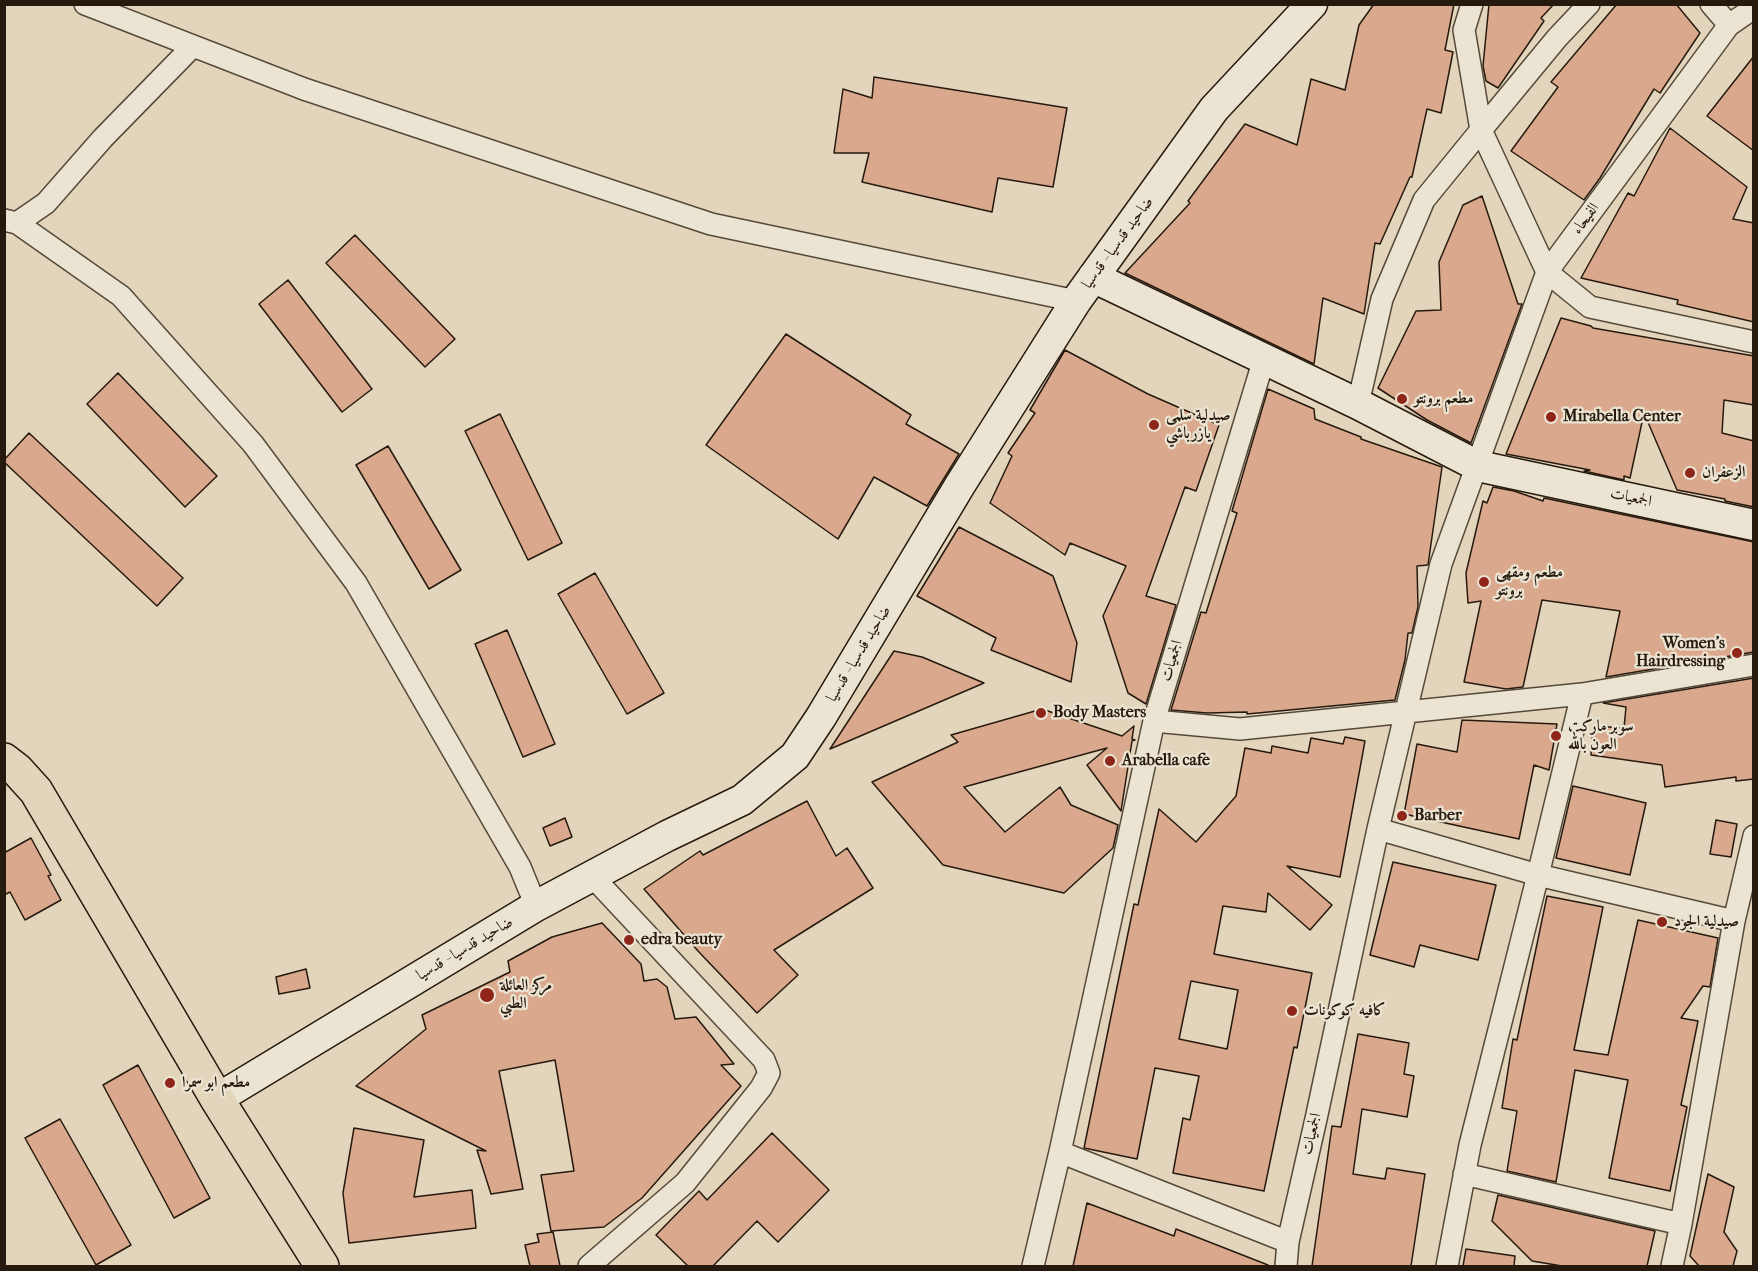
<!DOCTYPE html>
<meta charset="utf-8">
<style>
body{margin:0}
#map{position:relative;width:1758px;height:1271px;overflow:hidden;background:#e2d5bb;font-family:"IM FELL French Canon",serif}
canvas{display:block}
.frame{position:absolute;inset:0;border:6px solid #261a0e;pointer-events:none}
</style>
<div id="map">
<canvas width="1758" height="1271"></canvas>
<div class="frame"></div>
</div>
<script>
const ctx = document.querySelector('canvas').getContext('2d');
ctx.lineJoin = 'round';
function fill(path, color) { ctx.fillStyle = color; ctx.fill(path, 'evenodd'); }
const shape = rows => new Path2D(rows.map(r => 'M' + r).join(''));
function trace(path, color, width, dash) { ctx.strokeStyle = color; ctx.lineWidth = width; ctx.lineCap = dash ? 'butt' : 'round'; ctx.setLineDash(dash || []); ctx.stroke(path); }
function drawText(font, color, halo, rows, align = 'center') {
  ctx.font = font + ' "IM FELL French Canon",Amiri,serif'; ctx.lineWidth = 4.5; ctx.setLineDash([]); ctx.textBaseline = 'middle'; ctx.strokeStyle = halo; ctx.fillStyle = color; for (const [text, x, y, turn = 0] of rows) {
    ctx.save(); ctx.translate(x, y); ctx.rotate((+turn || 0) * Math.PI / 180); ctx.textAlign = isNaN(turn) ? turn : align; if (halo) ctx.strokeText(text, 0, 0); ctx.fillText(text, 0, 0); ctx.restore();
  }
}
const building = shape([
 [1374,4,1454,4,1445,50,1453,52,1441,113,1427,109,1412,177,1410,177,1380,244,1375,243,1364,314,1323,298,1314,364,1125,273,1190,203,1188,201,1245,124,1297,145,1311,79,1345,90,1359,25,1374,4],
 [1489,4,1554,4,1541,18,1544,21,1498,88,1486,81,1483,66,1489,4],
 [1617,4,1676,4,1700,33,1660,93,1654,89,1600,178,1584,200,1511,151,1558,87,1551,82,1617,4],
 [1754,56,1754,151,1707,116,1754,56],
 [874,77,1067,108,1053,187,998,178,992,212,862,182,869,153,834,153,843,89,872,98,874,77],
 [1670,128,1747,187,1733,219,1754,223,1754,322,1677,304,1678,300,1581,278,1628,193,1634,196,1670,128],
 [1482,196,1518,304,1522,304,1471,443,1427,420,1378,388,1416,311,1441,310,1439,262,1463,205,1482,196],
 [355,235,455,339,425,367,326,263,355,235],
 [288,280,372,389,342,412,259,304,288,280],
 [1561,318,1591,326,1593,328,1754,356,1754,405,1724,400,1722,433,1754,441,1754,507,1725,501,1725,499,1677,490,1644,413,1630,478,1624,476,1624,480,1584,471,1590,470,1506,454,1561,318],
 [786,334,911,415,906,424,959,454,927,506,874,477,838,539,706,445,786,334],
 [1065,350,1148,394,1219,425,1196,491,1185,487,1146,596,1176,605,1146,704,1128,693,1103,616,1126,566,1070,543,1065,555,990,503,1012,456,1008,453,1035,413,1030,410,1065,350],
 [118,373,217,476,185,507,87,404,118,373],
 [1268,389,1314,409,1315,419,1361,437,1361,439,1442,467,1428,565,1417,566,1418,607,1412,633,1408,633,1405,660,1395,700,1247,714,1247,712,1207,713,1171,710,1201,612,1206,613,1237,513,1232,511,1268,389],
 [500,414,562,543,528,560,465,431,500,414],
 [29,433,183,578,157,606,4,462,4,460,29,433],
 [388,446,461,570,429,589,356,465,388,446],
 [1493,487,1514,491,1543,501,1544,498,1754,542,1754,652,1606,677,1620,611,1542,600,1523,687,1506,689,1464,682,1481,601,1468,603,1466,573,1483,501,1487,503,1493,487],
 [959,527,1053,576,1077,643,1071,682,991,650,996,638,917,596,959,527],
 [595,573,664,693,627,714,558,594,595,573],
 [507,630,555,744,523,757,475,644,507,630],
 [894,651,922,657,984,683,830,749,894,651],
 [1754,678,1754,779,1736,781,1736,777,1665,787,1662,765,1591,755,1593,726,1624,728,1626,707,1603,703,1754,678],
 [1042,709,1122,736,1134,726,1132,739,1135,740,1132,741,1121,811,1087,765,1107,748,964,787,1005,832,1060,787,1071,805,1118,825,1113,848,1064,893,943,865,872,782,958,742,951,735,1042,709],
 [1462,720,1557,724,1549,770,1534,765,1519,839,1404,814,1417,744,1457,752,1462,720],
 [1345,737,1365,741,1340,877,1287,866,1332,905,1310,930,1268,893,1266,912,1223,906,1214,954,1312,973,1297,1048,1294,1047,1264,1191,1173,1173,1183,1118,1190,1120,1199,1076,1155,1068,1137,1159,1084,1148,1134,904,1138,905,1159,809,1196,842,1236,796,1245,748,1271,753,1272,746,1308,753,1311,738,1343,744,1345,737],
 [1191,981,1238,990,1227,1049,1179,1039,1191,981],
 [1573,786,1646,803,1630,875,1556,858,1573,786],
 [807,801,836,856,847,848,873,888,774,950,798,975,757,1013,698,951,644,889,700,851,703,855,807,801],
 [565,818,572,837,550,846,543,828,565,818],
 [1716,820,1737,824,1731,857,1710,854,1716,820],
 [31,838,51,875,48,876,61,900,25,920,10,892,4,895,4,853,31,838],
 [1393,862,1496,885,1478,960,1420,945,1414,967,1370,955,1393,862],
 [1547,896,1603,907,1574,1050,1608,1055,1638,920,1718,938,1710,987,1703,986,1681,1018,1698,1021,1681,1105,1687,1107,1670,1191,1609,1178,1628,1080,1575,1070,1556,1182,1507,1171,1517,1111,1502,1108,1513,1039,1517,1040,1547,896],
 [602,923,641,964,644,981,657,979,667,987,675,1019,696,1017,734,1064,721,1065,741,1086,642,1198,604,1227,551,1231,541,1175,574,1171,555,1060,499,1071,523,1189,491,1194,477,1150,486,1151,356,1086,426,1029,422,1015,510,972,508,961,552,937,602,923],
 [306,969,310,988,279,994,276,977,306,969],
 [1358,1034,1409,1043,1404,1074,1414,1076,1407,1117,1362,1109,1353,1174,1385,1179,1387,1168,1425,1174,1411,1266,1312,1266,1332,1126,1341,1127,1358,1034],
 [138,1065,210,1198,174,1218,103,1085,138,1065],
 [60,1119,131,1245,96,1265,25,1138,60,1119],
 [354,1128,424,1140,414,1197,472,1190,476,1228,349,1243,343,1193,354,1128],
 [772,1133,829,1190,778,1242,757,1221,713,1266,688,1266,656,1235,699,1191,707,1200,772,1133],
 [1708,1174,1734,1187,1724,1232,1737,1251,1733,1266,1699,1266,1690,1256,1708,1174],
 [1498,1195,1655,1231,1647,1266,1562,1266,1532,1261,1492,1221,1498,1195],
 [1087,1203,1174,1236,1176,1229,1268,1265,1268,1266,1073,1266,1087,1203],
 [553,1232,560,1266,530,1266,525,1245,539,1242,537,1234,553,1232],
 [1466,1249,1515,1256,1514,1266,1463,1266,1466,1249]
]);
const minor = shape([
 [85,4,304,89,711,224,1076,301],
 [1472,4,1464,30,1481,130],
 [1711,4,1729,25],
 [1481,130,1557,38,1589,4],
 [4,220,17,223,121,296,253,444,356,583,520,867,536,906],
 [17,223,46,203,103,138,193,46],
 [1358,404,1382,299,1424,200,1481,130,1547,272,1590,307,1754,342],
 [1582,694,1754,665],
 [1154,721,1240,729,1582,694,1538,875,1470,1145,1447,1266],
 [1378,829,1538,875,1734,921],
 [1060,1152,1288,1242],
 [1464,1174,1681,1224],
 [589,1266,685,1183,761,1088,769,1073,764,1060,592,876],
 [1033,1266,1060,1152,1154,721,1264,359],
 [1286,1266,1288,1242,1316,1119,1378,829,1441,564,1547,272,1729,25,1754,8],
 [1672,1266,1681,1224,1734,921,1754,836]
]);
const secondary = shape([
 [1093,277,1358,404,1478,466,1754,525],
 [217,1099,536,906,667,836,742,800,795,756,821,717,960,485,1076,301,1214,109,1312,4]
]);
const primary = shape([
 [4,760,17,770,36,791,217,1099,322,1266]
]);
const markers = [
 [1402,399,6,"#8f2418"],
 [1551,417,6,"#8f2418"],
 [1154,425,6,"#8f2418"],
 [1690,473,6,"#8f2418"],
 [1484,582,6,"#8f2418"],
 [1737,653,6,"#8f2418"],
 [1041,713,6,"#8f2418"],
 [1556,736,6,"#8f2418"],
 [1110,761,6,"#8f2418"],
 [1402,816,6,"#8f2418"],
 [1662,922,6,"#8f2418"],
 [629,940,6,"#8f2418"],
 [487,995,8,"#8f2418"],
 [1292,1011,6,"#8f2418"],
 [170,1083,6,"#8f2418"]
];
const streetNames = [
 ["الفيحاء",1586,219,-54],
 ["ضاحيد قدسيا - قدسيا",1118,243,-54],
 ["الجمعيات",1631,498,12],
 ["ضاحيد قدسيا - قدسيا",859,654,-59],
 ["الجمعيات",1172,661,-73],
 ["ضاحيد قدسيا - قدسيا",465,949,-31],
 ["الجمعيات",1312,1134,-77]
];
const poiNames = [
 ["مطعم برونتو",1414,399],
 ["صيدلية سلمى",1166,416],
 ["يازرباشي",1166,434],
 ["Mirabella Center",1563,417],
 ["الزعفران",1702,473],
 ["مطعم ومقهى",1496,573],
 ["برونتو",1496,591],
 ["Women's",1725,644,"right"],
 ["Hairdressing",1725,662,"right"],
 ["Body Masters",1053,713],
 ["سوبر ماركت",1568,727],
 ["العون بالله",1568,745],
 ["Arabella cafe",1122,761],
 ["Barber",1414,816],
 ["صيدلية الجود",1674,922],
 ["edra beauty",641,940],
 ["مركز العائلة",500,986],
 ["الطبي",500,1004],
 ["كافيه كوكونات",1304,1011],
 ["مطعم ابو سمرا",182,1083]
];
fill(building, '#daa98d');
trace(building, '#261a0e', 1.5);
trace(minor, '#554939', 24);
trace(secondary, '#261a0e', 33);
trace(primary, '#261a0e', 36);
trace(minor, '#ece4d3', 21);
trace(secondary, '#ece4d3', 30);
trace(primary, '#e2d5bb', 33);
for (const [x, y, r, color] of markers) { const dot = new Path2D(); dot.arc(x, y, r, 0, 2 * Math.PI); ctx.fillStyle = color; ctx.fill(dot); trace(dot, '#ece4d3', 2); }
drawText('16px', '#261a0e', '#ece4d3', streetNames);
drawText('bold 16px', '#261a0e', '#ece4d3', poiNames, 'left');
</script>
